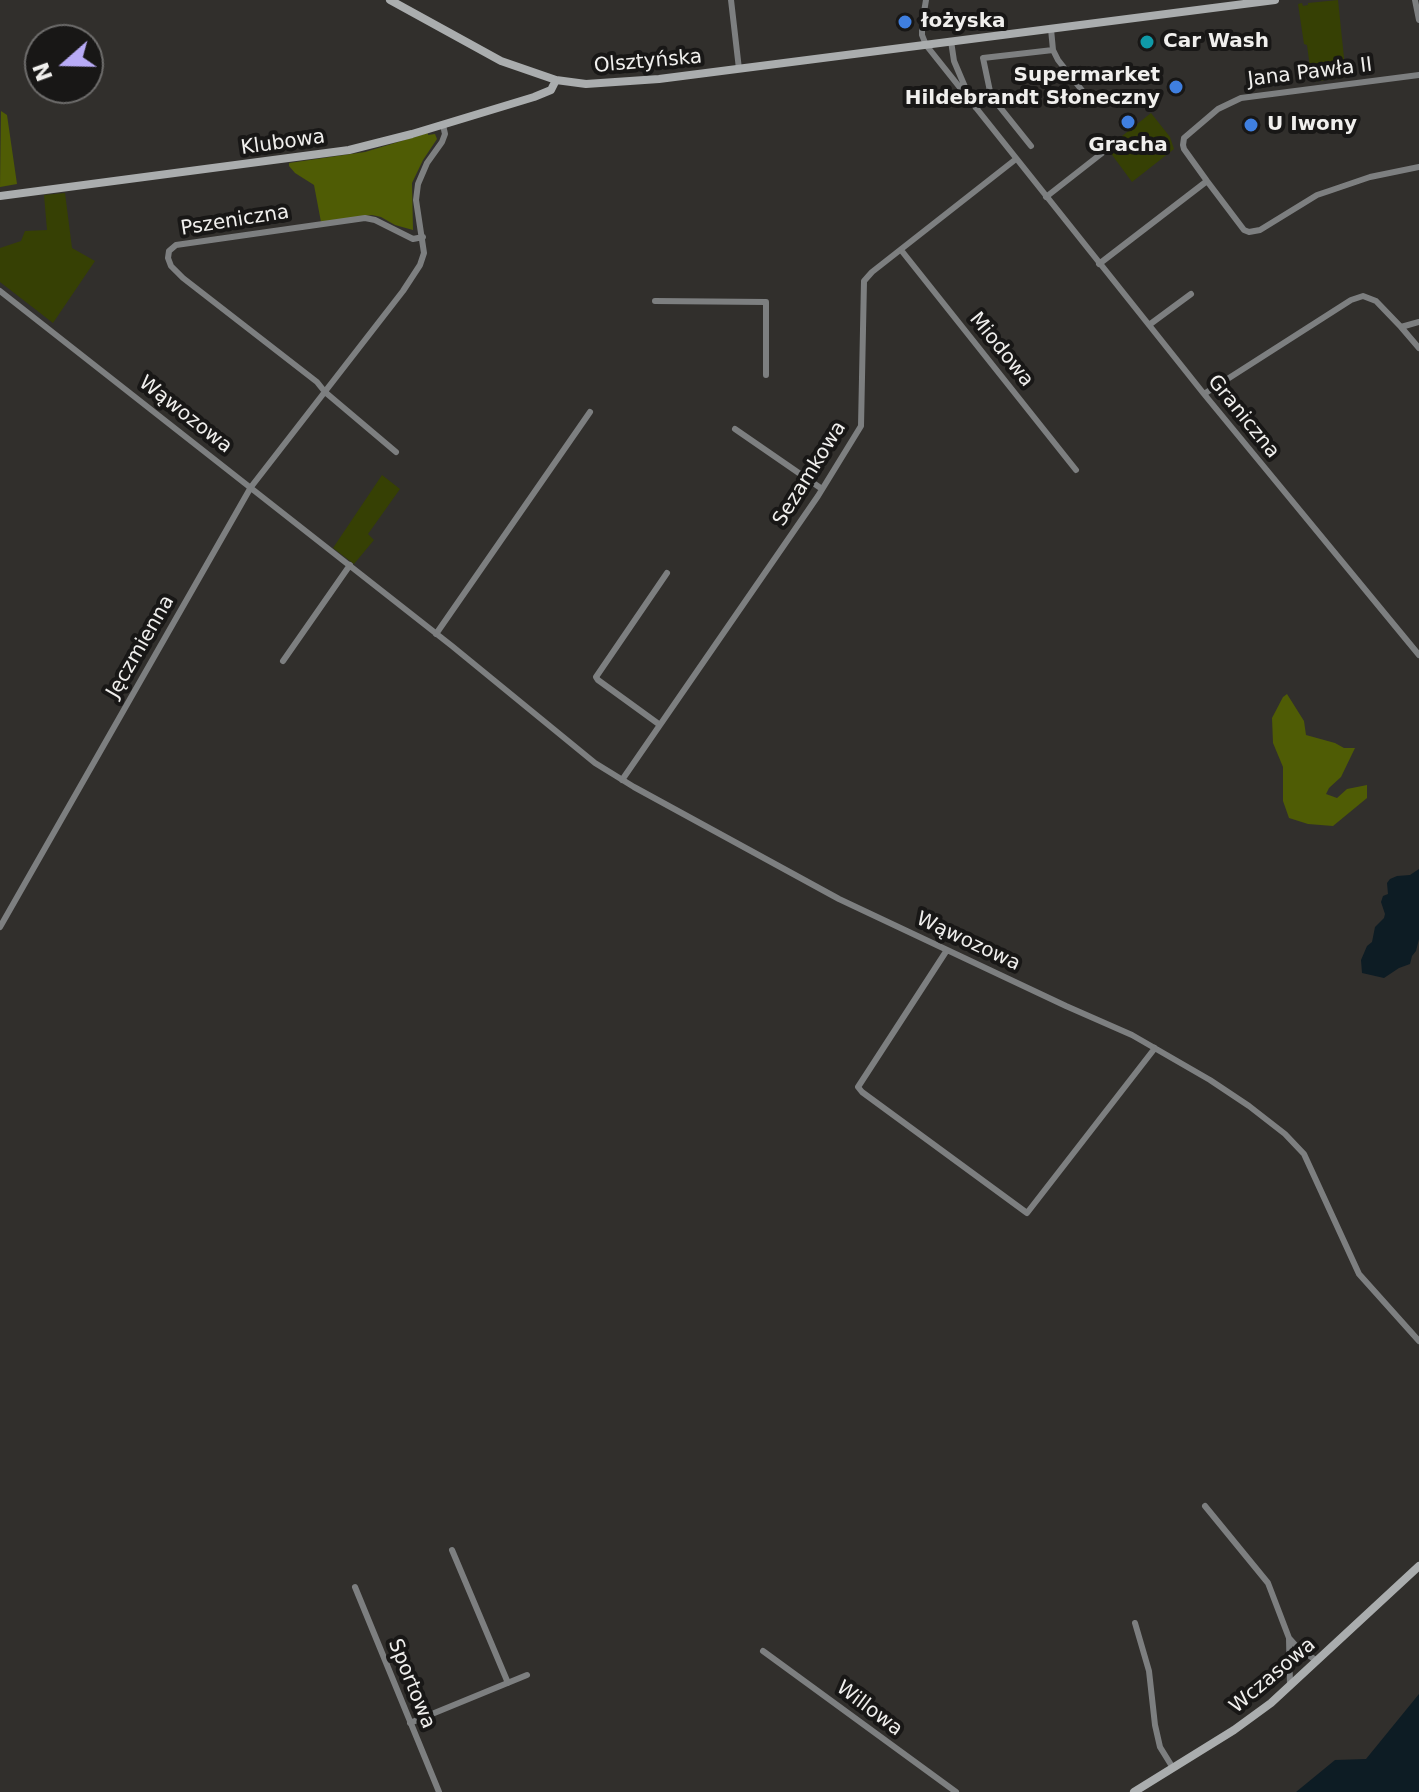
<!DOCTYPE html>
<meta charset="utf-8">
<style>
body{margin:0}
#map{position:relative;width:1419px;height:1792px;overflow:hidden;background:#312f2c;font-family:"DejaVu Sans",sans-serif}
canvas{display:block}
.north{position:absolute;left:24px;top:24px;width:80px;height:80px;box-sizing:border-box;background:#181716;border:2px solid #6e6d6c;border-radius:50%;rotate:250deg;font-size:22px;font-weight:700;line-height:32px;text-align:center;color:#f0efed}
.north::after{content:'';display:block;margin:auto;width:28px;height:36px;background:#b8abf7;clip-path:polygon(50% 0,100% 100%,50% 72%,0 100%)}
</style>
<div id="map">
<canvas width="1419" height="1792"></canvas>
<div class="north">N</div>
</div>
<script>
const ctx = document.querySelector('canvas').getContext('2d');
ctx.lineJoin = 'round';
function fill(path, color) { ctx.fillStyle = color; ctx.fill(path, 'evenodd'); }
const shape = rows => new Path2D(rows.map(r => 'M' + r).join(''));
function trace(path, color, width, dash) { ctx.strokeStyle = color; ctx.lineWidth = width; ctx.lineCap = dash ? 'butt' : 'round'; ctx.setLineDash(dash || []); ctx.stroke(path); }
function drawText(font, color, halo, rows, align = 'center') {
  ctx.font = font + ' "DejaVu Sans",sans-serif'; ctx.lineWidth = 8; ctx.setLineDash([]); ctx.textBaseline = 'middle'; ctx.strokeStyle = halo; ctx.fillStyle = color; for (const [text, x, y, turn = 0] of rows) {
    ctx.save(); ctx.translate(x, y); ctx.rotate((+turn || 0) * Math.PI / 180); ctx.textAlign = isNaN(turn) ? turn : align; if (halo) ctx.strokeText(text, 0, 0); ctx.fillText(text, 0, 0); ctx.restore();
  }
}
const green = shape([
 [1338,0,1346,77,1312,82,1307,45,1304,44,1298,4,1302,3,1303,6,1308,5,1308,3],
 [1151,113,1170,137,1174,149,1132,182,1107,148],
 [65,193,72,248,95,261,53,323,0,282,0,248,21,241,25,231,47,230,44,195],
 [382,475,400,489,368,534,374,540,354,564,333,548]
]);
const forest = shape([
 [1,111,7,115,17,184,0,187],
 [428,133,428,135,435,134,437,139,423,160,412,183,413,230,395,225,381,217,372,215,321,222,314,185,295,173,289,166,289,163,365,152],
 [1287,694,1304,721,1306,735,1335,743,1344,748,1355,748,1341,777,1329,788,1326,794,1337,798,1347,789,1367,785,1367,798,1333,826,1308,824,1289,818,1283,801,1283,767,1273,743,1272,718,1283,697]
]);
const water = shape([
 [1419,869,1419,939,1416,951,1412,956,1410,964,1399,968,1384,978,1362,973,1361,960,1367,946,1372,942,1375,927,1384,918,1385,914,1381,902,1383,896,1388,894,1387,883,1390,879,1397,876,1410,875],
 [1419,1694,1419,1792,1296,1792,1335,1760,1366,1759]
]);
const street = shape([
 [731,0,739,69],
 [926,0,922,24,922,35,926,45,1204,394,1419,655],
 [1415,0,1419,20],
 [1051,29,1053,50,1058,60,1092,103],
 [951,41,954,61,968,94],
 [1419,75,1241,98,1218,109,1184,138,1183,145,1184,149,1207,181,1244,230,1249,232,1260,230,1317,195,1329,191,1370,177,1419,167],
 [991,96,1031,146],
 [976,108,991,96,983,58,1053,50],
 [1046,197,1106,150],
 [901,250,1076,470],
 [1099,264,1207,181],
 [0,291,452,646,595,763,634,787,839,899,1066,1006,1132,1035,1210,1080,1249,1106,1285,1134,1304,1154,1359,1274,1419,1341],
 [655,301,766,302,766,375],
 [1149,325,1191,294],
 [1401,327,1419,348],
 [1204,394,1351,300,1363,296,1376,301,1401,327,1419,322],
 [735,429,822,489],
 [396,452,325,392,317,382,183,278,171,266,168,258,169,251,176,245,365,218,375,220,413,239,423,237],
 [436,634,590,412],
 [283,661,350,565],
 [660,725,598,680,596,677,667,573],
 [622,780,818,496,861,426,864,281,872,272,1016,159],
 [0,927,251,487,403,291,420,265,424,253,416,200,418,184,427,163,442,142,445,134,443,125],
 [947,950,858,1087,862,1092,1027,1213,1155,1048],
 [1205,1506,1268,1583,1289,1638,1297,1647,1317,1661],
 [452,1550,508,1683],
 [355,1587,439,1792],
 [1135,1623,1149,1671,1155,1725,1160,1747,1173,1768],
 [1289,1638,1290,1686],
 [763,1651,956,1792],
 [410,1723,527,1675]
]);
const secondary = shape([
 [390,0,501,61,556,80,586,84,659,79,1275,0],
 [0,196,349,150,412,134,534,97,551,90,556,80],
 [1134,1792,1234,1730,1271,1703,1419,1566]
]);
const markers = [
 [905,22,8,"#3f7fe0"],
 [1147,42,8,"#0f9aa8"],
 [1176,87,8,"#3f7fe0"],
 [1128,122,8,"#3f7fe0"],
 [1251,125,8,"#3f7fe0"]
];
const poiNames = [
 ["łożyska",921,22],
 ["Car Wash",1163,42],
 ["Supermarket",1160,76,"right"],
 ["Hildebrandt Słoneczny",1160,99,"right"],
 ["U Iwony",1267,125],
 ["Gracha",1128,146,"center"]
];
const streetNames = [
 ["Olsztyńska",648,62,-5],
 ["Jana Pawła II",1310,73,-7],
 ["Klubowa",283,143,-8],
 ["Pszeniczna",235,221,-9],
 ["Miodowa",1001,350,51],
 ["Wąwozowa",185,415,38],
 ["Graniczna",1243,417,51],
 ["Sezamkowa",810,474,-58],
 ["Jęczmienna",141,647,-60],
 ["Wąwozowa",968,942,25],
 ["Wczasowa",1273,1676,-40],
 ["Sportowa",411,1684,68],
 ["Willowa",869,1709,37]
];
fill(green, '#364004');
fill(forest, '#4f5c05');
fill(water, '#0d1c24');
trace(street, '#7d7f80', 6);
trace(secondary, '#aaadae', 8);
for (const [x, y, r, color] of markers) { const dot = new Path2D(); dot.arc(x, y, r, 0, 2 * Math.PI); ctx.fillStyle = color; ctx.fill(dot); trace(dot, '#181716', 3); }
drawText('bold 20px', '#f0efed', '#181716', poiNames, 'left');
drawText('20px', '#f0efed', '#181716', streetNames);
</script>
